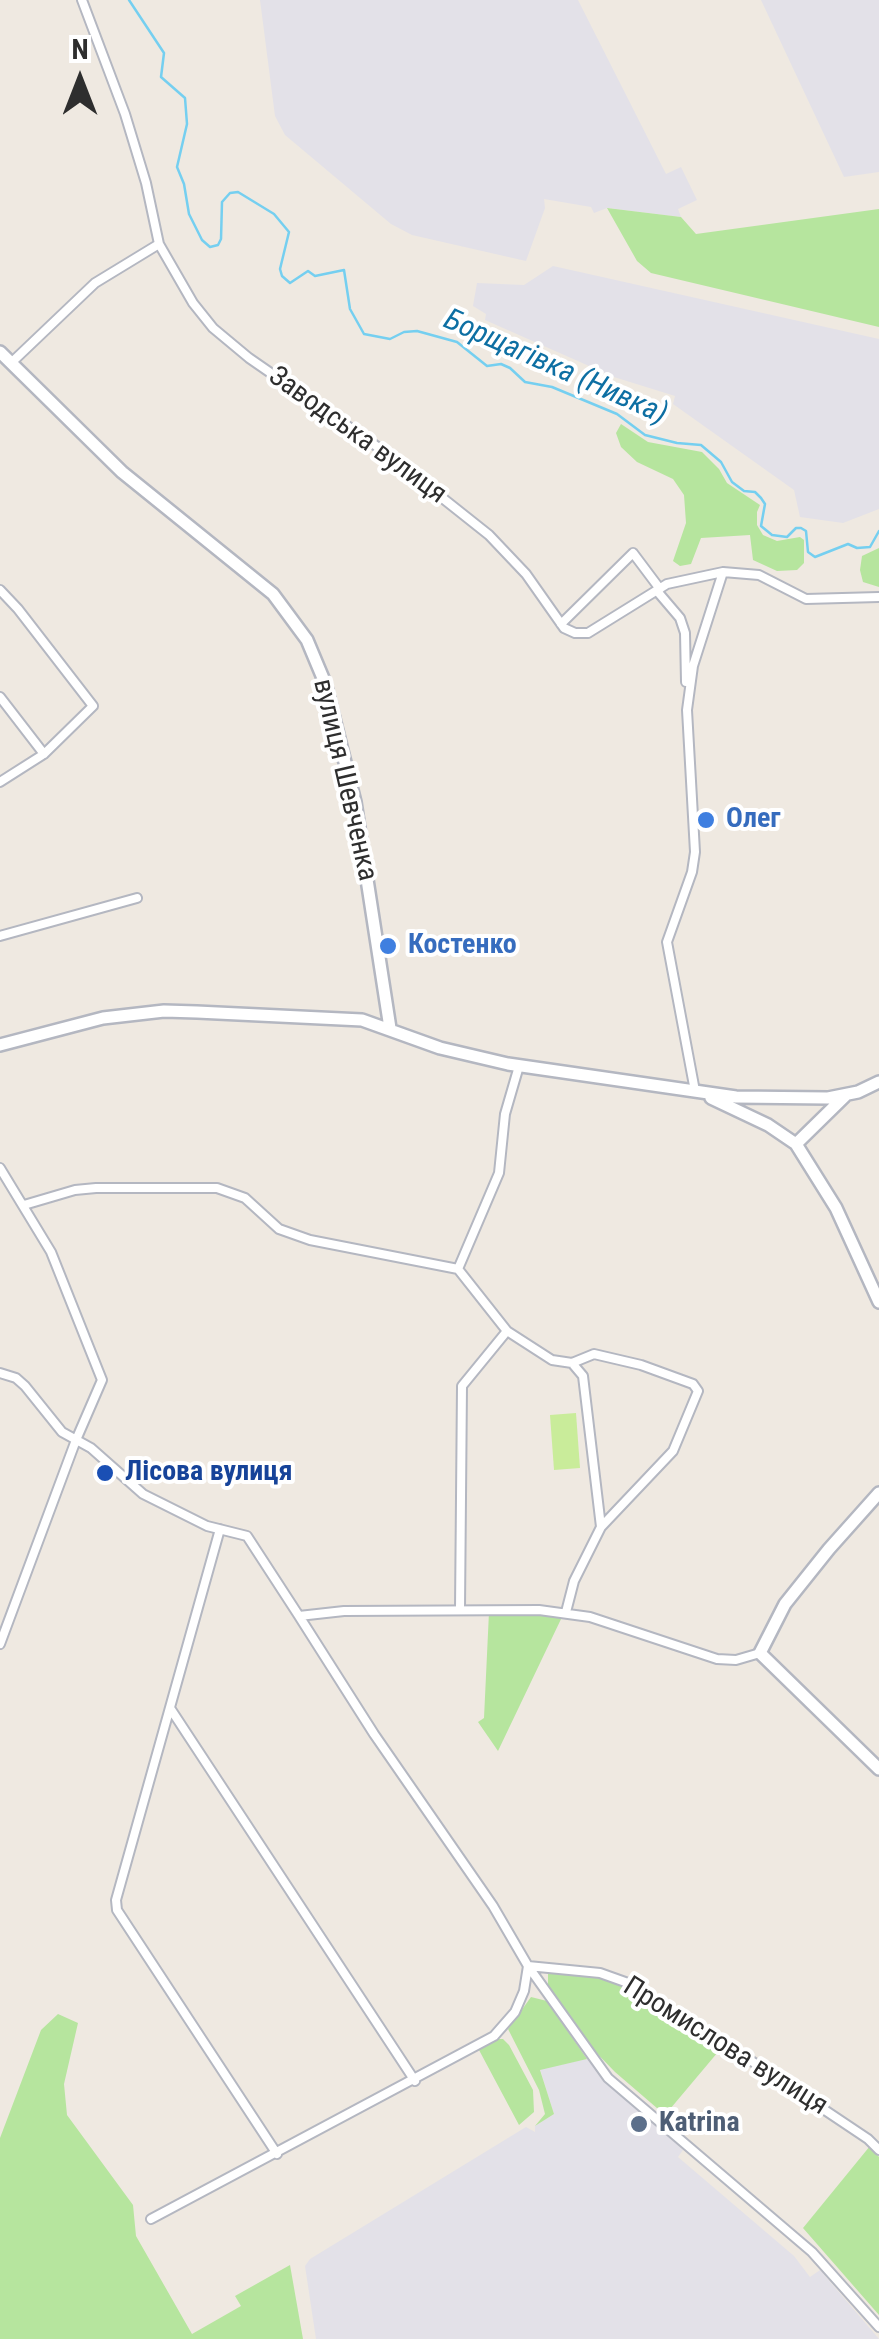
<!DOCTYPE html>
<meta charset="utf-8">
<style>
body{margin:0}
#map{position:relative;width:879px;height:2339px;overflow:hidden;background:#efe9e1;font-family:"Roboto Condensed",sans-serif}
canvas{display:block}
.north{position:absolute;left:30px;top:30px;width:100px;height:100px;-webkit-text-stroke:8px #fff;paint-order:stroke;rotate:0deg;font-size:28px;font-weight:700;line-height:40px;text-align:center;color:#2e2e2e}
.north::after{content:'';display:block;margin:auto;width:35px;height:45px;background:#2e2e2e;clip-path:polygon(50% 0,100% 100%,50% 72%,0 100%)}
</style>
<div id="map">
<canvas width="879" height="2339"></canvas>
<div class="north">N</div>
</div>
<script>
const ctx = document.querySelector('canvas').getContext('2d');
ctx.lineJoin = 'round';
function fill(path, color) { ctx.fillStyle = color; ctx.fill(path, 'evenodd'); }
const shape = rows => new Path2D(rows.map(r => 'M' + r).join(''));
function trace(path, color, width, dash) { ctx.strokeStyle = color; ctx.lineWidth = width; ctx.lineCap = dash ? 'butt' : 'round'; ctx.setLineDash(dash || []); ctx.stroke(path); }
function drawText(font, color, halo, rows, align = 'center') {
  ctx.font = font + ' "Roboto Condensed",sans-serif'; ctx.lineWidth = 8; ctx.setLineDash([]); ctx.textBaseline = 'middle'; ctx.strokeStyle = halo; ctx.fillStyle = color; for (const [text, x, y, turn = 0] of rows) {
    ctx.save(); ctx.translate(x, y); ctx.rotate((+turn || 0) * Math.PI / 180); ctx.textAlign = isNaN(turn) ? turn : align; if (halo) ctx.strokeText(text, 0, 0); ctx.fillText(text, 0, 0); ctx.restore();
  }
}
const industrial = shape([
 [260,0,578,0,666,174,681,167,697,200,678,209,681,217,607,208,594,213,591,207,544,199,545,208,526,261,412,235,391,224,285,135,275,116],
 [761,0,879,0,879,172,844,177],
 [553,266,879,339,879,509,843,523,800,517,794,490,673,404,675,396,614,377,485,320,486,314,473,306,477,283,524,285],
 [587,2059,611,2086,642,2109,683,2150,678,2157,794,2256,810,2277,820,2270,879,2339,316,2339,305,2266,310,2259,526,2127,535,2132,535,2126,554,2114,540,2069]
]);
const green = shape([
 [607,208,681,217,696,234,879,209,879,327,651,273,637,261],
 [621,424,648,442,702,452,719,469,727,483,760,505,757,512,757,525,763,535,777,541,800,537,804,540,804,563,797,570,777,571,753,560,750,535,701,538,691,564,680,566,673,561,686,523,684,495,673,479,637,462,621,447,616,433],
 [879,548,879,587,863,582,860,570,862,556],
 [489,1612,562,1617,498,1751,478,1722,484,1718],
 [552,1970,616,1980,718,2052,665,2115,615,2072,582,2038,548,1985,548,1974],
 [531,1997,547,2001,587,2059,540,2070,554,2114,535,2126,545,2114,539,2090,508,2029],
 [58,2014,78,2023,64,2084,67,2115,133,2205,136,2236,192,2334,241,2306,235,2296,290,2265,303,2339,0,2339,0,2138,41,2030],
 [495,2039,503,2039,509,2045,533,2090,534,2112,519,2125,479,2050],
 [870,2146,879,2157,879,2315,803,2228]
]);
const pitch = shape([
 [576,1413,580,1468,554,1470,550,1415]
]);
const stream = shape([
 [129,0,164,53,161,77,185,98,187,124,177,167,184,184,189,214,202,240,210,247,218,245,221,239,222,202,230,193,238,192,274,214,289,232,280,269,282,276,290,283,308,271,315,276,344,270,350,309,364,334,390,339,404,332,417,331,457,342,487,366,501,364,510,368,525,382,552,387,617,414,645,435,677,443,701,445,721,462,732,482,744,491,755,492,761,498,765,504,761,526,772,535,787,537,796,528,801,528,806,531,808,552,815,557,848,544,857,548,870,547,879,531]
]);
const street = shape([
 [82,0,125,114,146,183,159,244,193,303,213,328,249,358,382,450,489,535,526,574,564,628,575,633,588,633,667,584,723,572,759,575,806,599,879,597],
 [11,363,95,283,159,244],
 [0,590,18,609,93,706,44,754,0,782],
 [657,591,680,618,685,633,686,682],
 [561,624,633,553,660,589],
 [0,697,44,754],
 [0,936,137,898],
 [695,1091,667,942,692,872,695,852,687,710,693,666,723,572],
 [0,1168,51,1252,102,1380,76,1440,0,1644],
 [24,1205,75,1190,96,1188,217,1188,245,1198,279,1229,310,1240,458,1269],
 [458,1269,507,1331,552,1360,572,1363,583,1376,601,1527,574,1581,566,1612],
 [458,1269,499,1173,505,1114,519,1066],
 [572,1363,594,1354,641,1365,693,1384,698,1391,673,1451,601,1527],
 [0,1373,16,1378,25,1386,62,1432,91,1448,143,1494,207,1526,247,1536,299,1616,344,1611,539,1610,590,1617,717,1659,736,1660,760,1653],
 [220,1529,116,1900,117,1910,277,2154],
 [460,1608,462,1386,507,1331],
 [170,1708,415,2081],
 [879,2150,868,2139,750,2060,719,2048,628,1983,600,1973,528,1966,608,2078,812,2252,879,2327],
 [151,2219,494,2036,515,2012,524,1991,528,1966,493,1906,374,1734,299,1616]
]);
const secondary = shape([
 [0,352,122,472,273,594,307,640,325,683,355,802,390,1028],
 [0,1045,103,1018,164,1011,197,1012,362,1020,440,1048,508,1064,736,1097,828,1098,858,1092,879,1082],
 [711,1098,768,1125,796,1144,836,1208,879,1302],
 [796,1144,845,1096],
 [879,1493,829,1549,785,1604,760,1653,879,1769]
]);
const markers = [
 [706,820,10,"#3f7fe0"],
 [388,946,10,"#3f7fe0"],
 [105,1473,10,"#1a4fb4"],
 [639,2124,10,"#5c6f8a"]
];
const streetNames = [
 ["Заводська вулиця",357,436,36],
 ["вулиця Шевченка",344,780,77],
 ["Промислова вулиця",725,2047,32]
];
const shopNames = [
 ["Олег",726,820],
 ["Костенко",408,946]
];
const transitNames = [
 ["Лісова вулиця",125,1473]
];
const serviceNames = [
 ["Katrina",659,2124]
];
const waterNames = [
 ["Борщагівка (Нивка)",555,368,24]
];
fill(industrial, '#e3e1e8');
fill(green, '#b6e59e');
fill(pitch, '#c9ec9a');
trace(stream, '#75cff0', 2.5);
trace(street, '#b4b7c1', 12);
trace(secondary, '#b4b7c1', 16);
trace(street, '#fff', 8);
trace(secondary, '#fff', 11);
for (const [x, y, r, color] of markers) { const dot = new Path2D(); dot.arc(x, y, r, 0, 2 * Math.PI); ctx.fillStyle = color; ctx.fill(dot); trace(dot, '#fff', 4); }
drawText('28px', '#2e2e2e', '#fff', streetNames);
drawText('bold 28px', '#366cbe', '#fff', shopNames, 'left');
drawText('bold 28px', '#164399', '#fff', transitNames, 'left');
drawText('bold 28px', '#4e5e75', '#fff', serviceNames, 'left');
drawText('italic 30px', '#0d6fa3', '#fff', waterNames);
</script>
